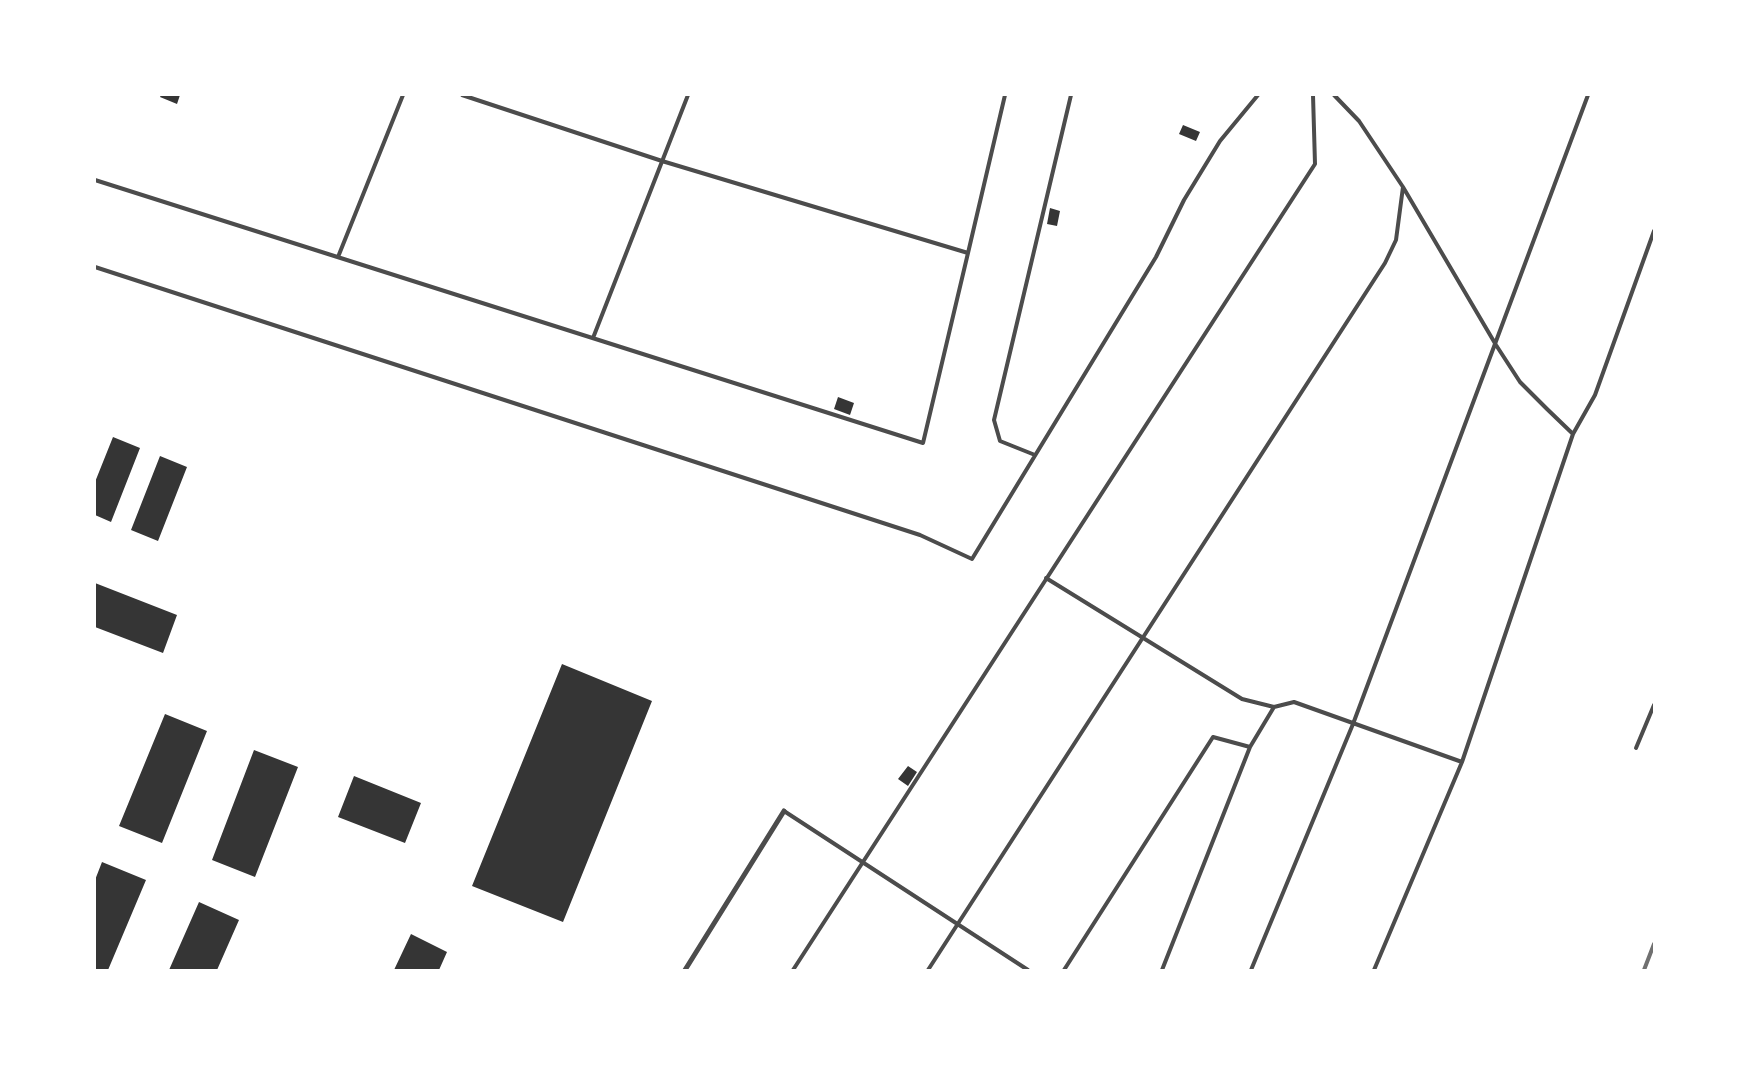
<!DOCTYPE html>
<style>
body{margin:0}
#map{position:relative;width:1749px;height:1065px;overflow:hidden;background:#fff;font-family:"Alegreya Sans",sans-serif}
canvas{display:block}
.frame{position:absolute;inset:0;border:96px solid #fff;pointer-events:none}
</style>
<div id="map">
<canvas width="1749" height="1065"></canvas>
<div class="frame"></div>
</div>
<script>
const ctx = document.querySelector('canvas').getContext('2d');
ctx.lineJoin = 'round';
function fill(path, color) { ctx.fillStyle = color; ctx.fill(path, 'evenodd'); }
const shape = rows => new Path2D(rows.map(r => 'M' + r).join(''));
function trace(path, color, width, dash) { ctx.strokeStyle = color; ctx.lineWidth = width; ctx.lineCap = dash ? 'butt' : 'round'; ctx.setLineDash(dash || []); ctx.stroke(path); }
const building = shape([
 [161,95,180,95,177,104,160,97],
 [1183,125,1200,132,1196,141,1179,134],
 [1050,208,1060,211,1057,226,1047,224],
 [838,397,854,403,850,415,834,409],
 [113,437,140,448,111,522,95,515,95,482],
 [160,456,187,467,158,541,131,530],
 [95,583,177,615,163,653,95,627],
 [562,664,652,701,563,922,472,886],
 [165,714,207,731,162,843,119,826],
 [254,750,298,767,255,877,212,860],
 [908,766,917,772,908,786,898,779],
 [354,776,421,803,405,843,338,817],
 [102,862,146,880,108,970,95,970,95,880],
 [199,902,239,920,217,970,169,970],
 [411,934,447,952,439,970,394,970]
]);
const service = shape([
 [462,95,662,161,968,253,1005,95],
 [1334,95,1359,121,1403,187,1496,345,1520,382,1547,409,1573,434],
 [95,180,923,443,968,253],
 [338,257,403,95],
 [95,267,920,535,972,559,1156,257,1184,200,1220,141,1258,95],
 [593,338,688,95],
 [1035,455,1000,441,994,420,1071,95],
 [1046,578,1242,699,1274,707],
 [1636,748,1654,705],
 [784,811,1028,970],
 [793,970,1315,164,1313,95],
 [928,970,1385,263,1396,240,1403,187],
 [1064,970,1213,737,1250,747],
 [1162,970,1250,747,1274,707,1294,702,1462,762],
 [1251,970,1353,724,1588,95],
 [1374,970,1462,762,1573,434,1595,395,1654,231]
]);
const minor = shape([
 [685,970,784,811]
]);
const rail = shape([
 [1644,970,1654,944]
]);
fill(building, '#353535');
trace(service, '#4c4c4c', 4);
trace(minor, '#4c4c4c', 5);
trace(rail, '#707070', 4);
</script>
